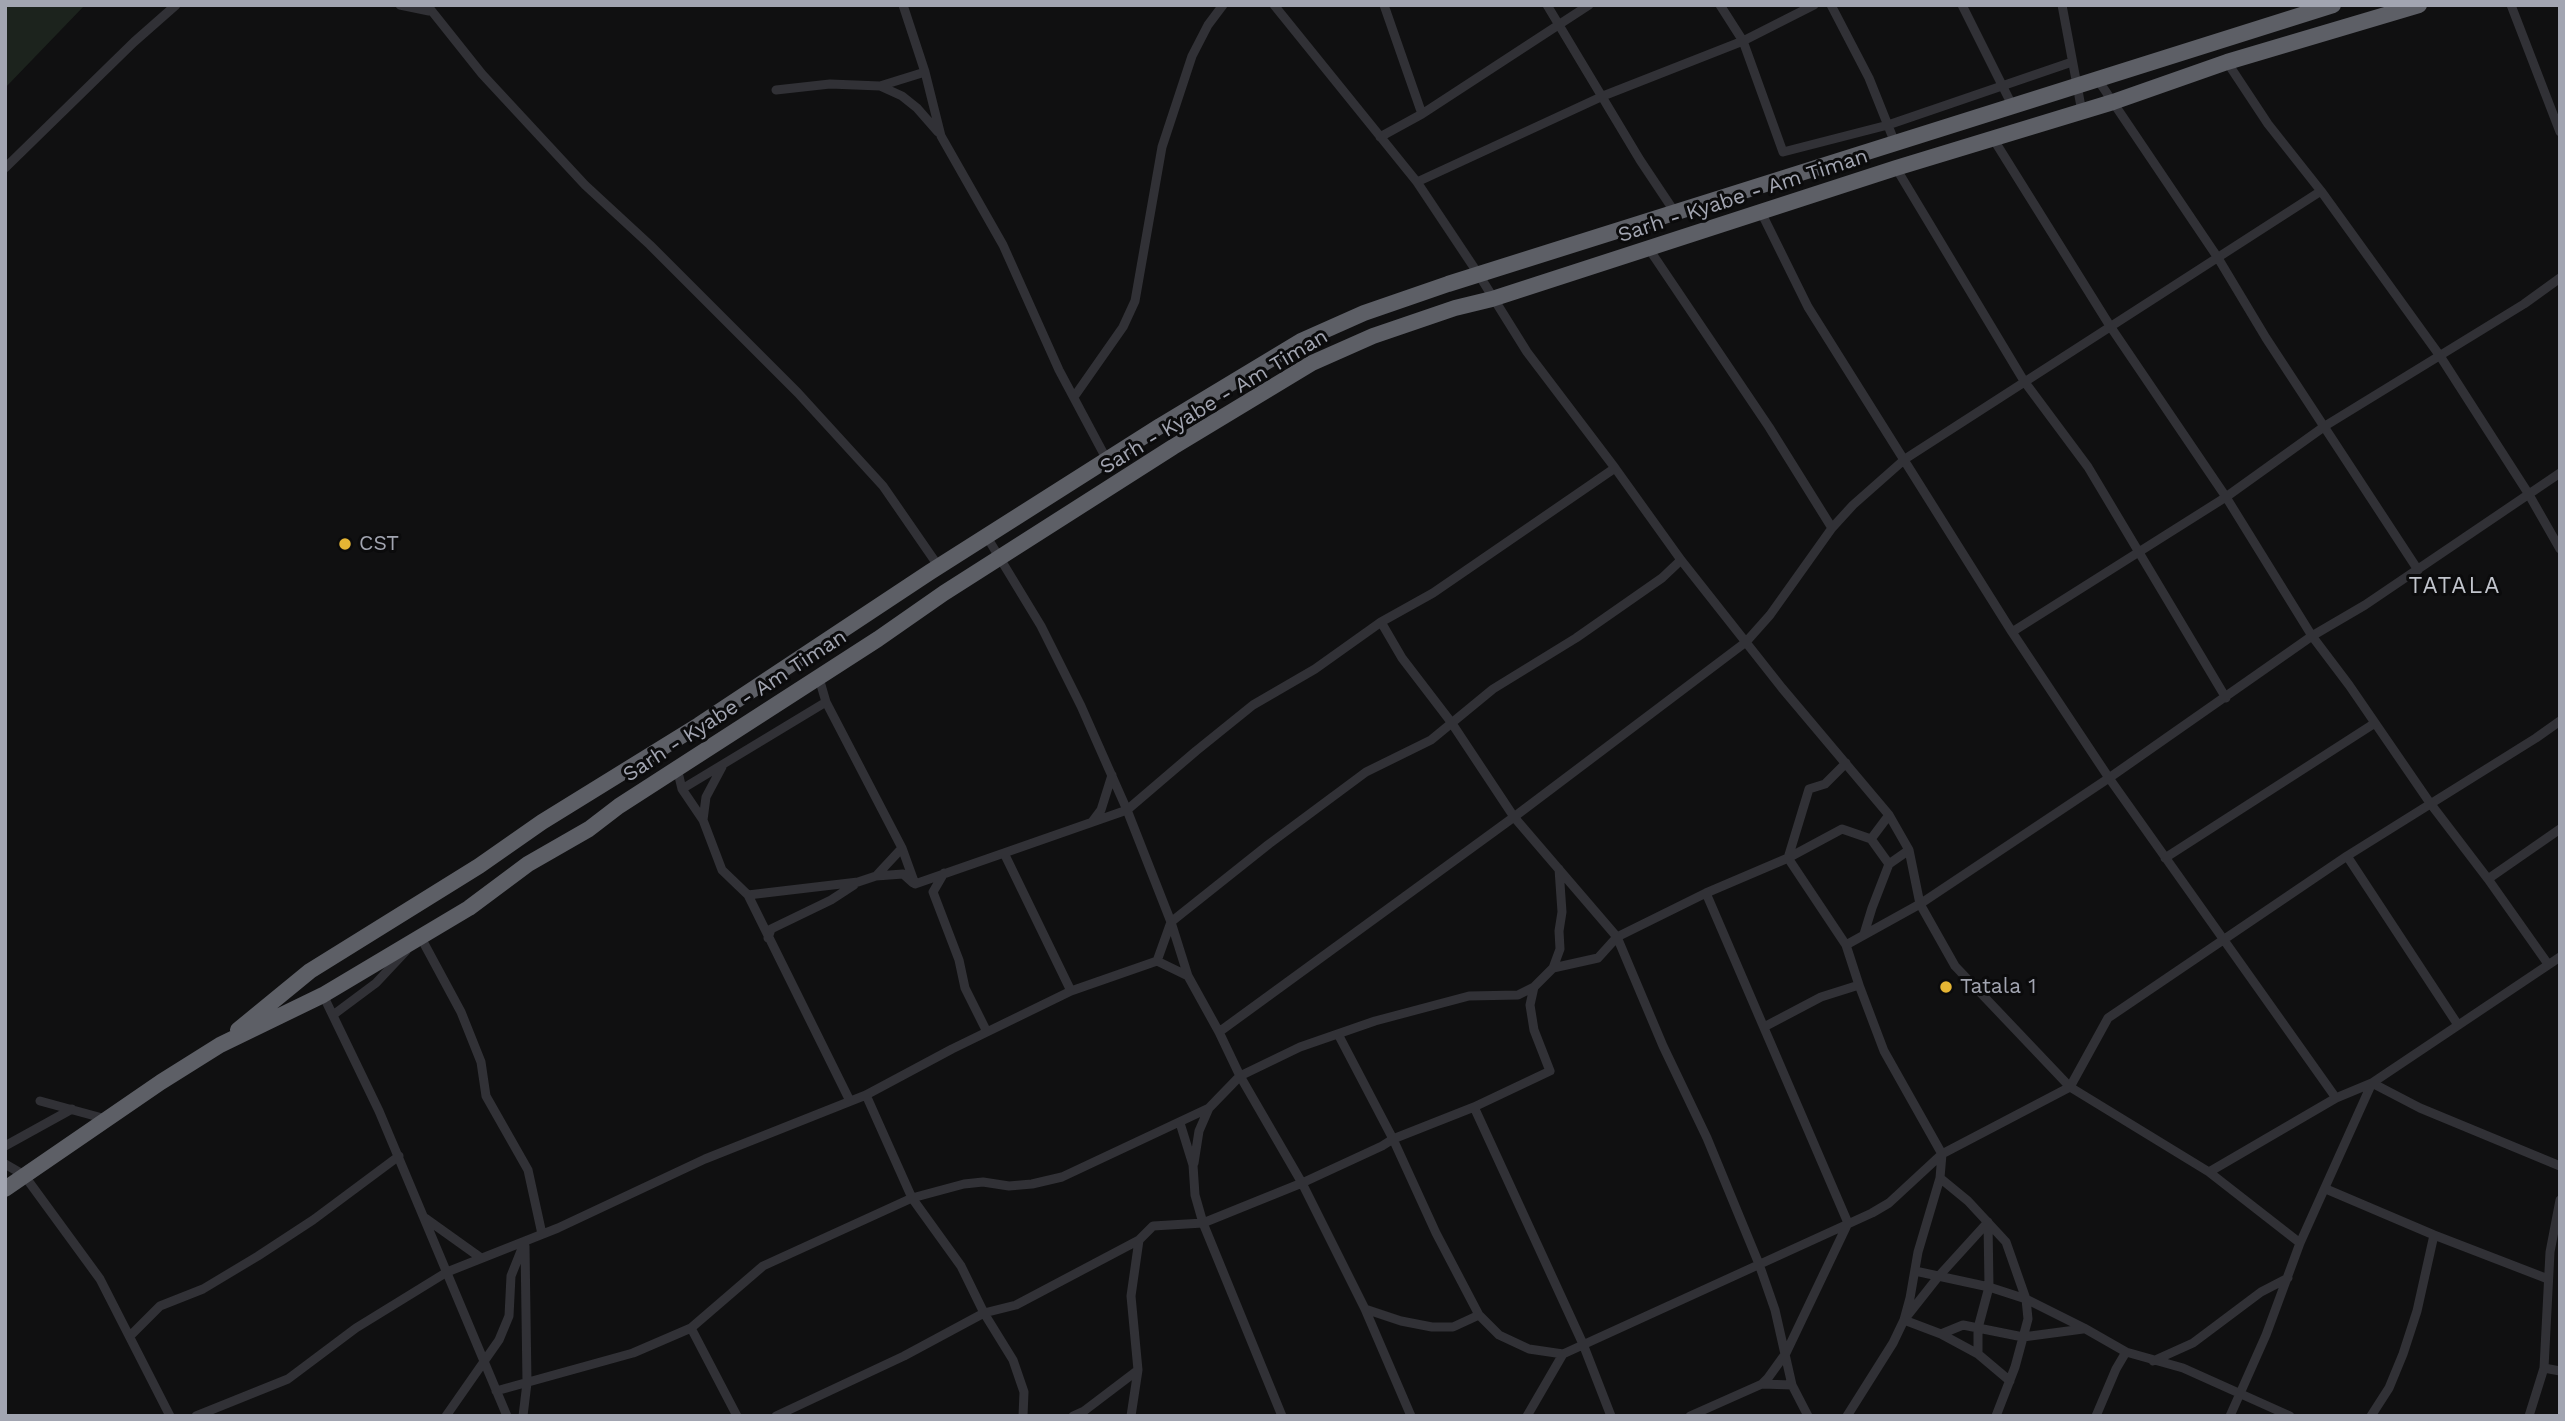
<!DOCTYPE html>
<style>
body{margin:0}
#map{position:relative;width:2565px;height:1421px;overflow:hidden;background:#101011;font-family:"Work Sans",sans-serif}
canvas{display:block}
.frame{position:absolute;inset:0;border:7px solid #a2a5b1;pointer-events:none}
</style>
<div id="map">
<canvas width="2565" height="1421"></canvas>
<div class="frame"></div>
</div>
<script>
const ctx = document.querySelector('canvas').getContext('2d');
ctx.lineJoin = 'round';
function fill(path, color) { ctx.fillStyle = color; ctx.fill(path, 'evenodd'); }
const shape = rows => new Path2D(rows.map(r => 'M' + r).join(''));
function trace(path, color, width, dash) { ctx.strokeStyle = color; ctx.lineWidth = width; ctx.lineCap = dash ? 'butt' : 'round'; ctx.setLineDash(dash || []); ctx.stroke(path); }
function drawText(font, color, halo, rows, align = 'center') {
  ctx.font = font + ' "Work Sans",sans-serif'; ctx.lineWidth = 6; ctx.setLineDash([]); ctx.textBaseline = 'middle'; ctx.strokeStyle = halo; ctx.fillStyle = color; for (const [text, x, y, turn = 0] of rows) {
    ctx.save(); ctx.translate(x, y); ctx.rotate((+turn || 0) * Math.PI / 180); ctx.textAlign = isNaN(turn) ? turn : align; if (halo) ctx.strokeText(text, 0, 0); ctx.fillText(text, 0, 0); ctx.restore();
  }
}
const green = shape([
 [5,5,85,5,5,88]
]);
const street = shape([
 [400,5,429,11],
 [427,5,482,74,585,185,650,245,798,393,883,486,939,567],
 [903,5,925,72,941,136,1003,245,1059,370,1107,460],
 [1274,5,1417,182,1479,275,1527,352,1615,468,1681,560,1782,688,1889,815,1909,850,1920,904,1955,966,2070,1087,2209,1172,2300,1243],
 [1384,5,1422,114],
 [1547,5,1640,160,1676,214],
 [1720,5,1743,41,1783,152,1888,125,2072,62],
 [1831,5,1869,78,1895,143],
 [1962,5,2013,107],
 [2062,5,2082,112],
 [2511,5,2560,132],
 [2227,62,2268,124,2321,191,2440,356,2528,493,2560,549],
 [2098,80,2218,258,2266,338,2418,570],
 [880,86,902,96,917,108,938,132],
 [776,90,830,84,880,86,925,72],
 [1380,137,1422,114,1589,5],
 [1994,140,2110,326,2226,497,2312,636,2349,685,2430,803,2488,879,2548,964],
 [5,168,134,42,176,5],
 [1896,168,2024,381,2088,467,2226,698],
 [1417,182,1603,96,1743,41,1814,5],
 [1761,212,1808,307,2012,632,2109,778,2336,1098],
 [1649,249,1769,427,1832,528],
 [1074,397,1123,327,1135,301,1162,147,1192,56,1208,25,1223,5],
 [987,537,1041,626,1081,706,1127,810,1171,922,1188,976,1219,1032,1240,1076,1302,1183,1365,1309,1411,1416],
 [1381,622,1402,658,1451,722,1514,817,1617,937,1663,1046,1707,1138,1759,1264,1775,1310,1792,1385,1808,1416],
 [2012,632,2226,497,2325,426,2524,304,2560,278],
 [819,678,826,702,902,848,915,884],
 [677,768,682,789,703,820,722,870,748,895,850,1101],
 [682,789,826,702],
 [703,820,706,797,722,767],
 [1092,822,1101,810,1112,775],
 [1871,839,1889,815],
 [2347,856,2458,1025],
 [1788,858,1809,789,1825,784,1846,763],
 [2165,858,2375,723],
 [944,873,933,892,959,960,965,988,987,1032],
 [876,876,902,848],
 [2488,879,2560,829],
 [915,884,1004,853],
 [748,895,858,882,876,876,903,874,913,883],
 [1864,934,1872,908,1889,864,1909,850],
 [420,936,461,1012,481,1062,486,1096,528,1170,542,1234],
 [768,938,771,929,831,900,854,885],
 [1846,945,1920,904,2109,778,2312,636,2365,605,2560,473],
 [1157,961,1171,922,1269,844,1366,772,1431,740,1493,689,1576,638,1662,578,1681,560],
 [1553,968,1560,949,1559,931,1562,912,1559,869],
 [1071,991,1004,853,1127,810,1196,751,1253,705,1315,669,1381,622,1433,593,1615,468],
 [323,995,379,1111,507,1416],
 [333,1015,376,983,406,951],
 [1764,1027,1821,997,1859,985,1846,945,1788,858],
 [1219,1032,1514,817,1746,642,1770,615,1832,528,1853,505,1905,459,2321,191],
 [1338,1034,1393,1139,1436,1233,1479,1315,1499,1335,1529,1349,1563,1354,1872,1213,1889,1203,1942,1154,1884,1051,1859,985],
 [866,1095,912,1198,961,1266,984,1313,1013,1360,1024,1392,1023,1416],
 [40,1101,106,1119],
 [1474,1107,1583,1344,1611,1416],
 [1180,1123,1193,1165,1195,1195,1203,1223,1282,1416],
 [5,1146,72,1109],
 [1194,1163,1199,1131,1209,1108],
 [5,1164,24,1175,100,1279,170,1416],
 [2209,1172,2336,1098,2372,1083,2560,957],
 [1940,1178,1968,1201,2006,1242,2026,1299,2028,1319,2015,1367,1996,1416],
 [2326,1189,2434,1235,2548,1279],
 [425,1218,481,1258],
 [1988,1222,1938,1277,1904,1320,1941,1334,1978,1354,2010,1381],
 [1915,1271,1989,1287,2026,1299,2084,1328,2126,1352,2183,1368,2290,1416],
 [1365,1309,1401,1321,1432,1327,1453,1327,1479,1315],
 [691,1328,737,1416],
 [1941,1334,1963,1325,2023,1337,2083,1329],
 [130,1336,160,1306,203,1289,258,1256,313,1220,399,1156],
 [1978,1354,1978,1328,1989,1287,1988,1222],
 [2153,1361,2193,1343,2261,1292,2288,1278],
 [2544,1368,2560,1371],
 [1762,1384,1792,1385],
 [496,1391,633,1353,691,1328,763,1266,912,1198,964,1184,983,1182,1009,1186,1032,1184,1062,1177,1209,1108,1240,1076,1300,1047,1375,1021,1469,996,1518,995,1534,987,1553,968,1598,958,1617,937,1706,893,1788,858,1842,829,1871,839,1889,864],
 [196,1416,288,1379,356,1328,447,1272,558,1228,705,1159,866,1095,952,1049,1071,991,1157,961,1188,976],
 [446,1416,499,1340,509,1316,511,1276,525,1241],
 [523,1416,527,1383,525,1246],
 [776,1416,904,1356,984,1313,1016,1305,1139,1240,1153,1226,1203,1223,1302,1183,1382,1146,1393,1139,1474,1107,1550,1071,1534,1030,1530,1005,1534,987],
 [1073,1416,1084,1411,1138,1370],
 [1131,1416,1138,1370,1131,1296,1139,1240],
 [1527,1416,1563,1354],
 [1690,1416,1762,1384,1768,1378,1786,1353,1848,1223,1706,893],
 [1847,1416,1893,1343,1904,1320,1910,1298,1918,1252,1940,1178,1942,1154,2070,1087,2108,1018,2347,856,2536,738,2560,721],
 [2096,1416,2116,1369,2126,1352],
 [2230,1416,2266,1335,2300,1243,2372,1083,2420,1108,2560,1166],
 [2371,1416,2389,1388,2403,1354,2417,1311,2434,1235],
 [2529,1416,2544,1368,2550,1252,2560,1200]
]);
const highway = shape([
 [238,1030,310,971,479,866,542,822,699,725,930,572,1160,426,1301,341,1364,313,1448,284,2333,5],
 [5,1189,161,1082,220,1045,323,995,469,908,528,864,589,829,619,806,878,639,944,593,1173,447,1312,363,1373,336,1455,308,1492,299,1896,168,2113,102,2227,62,2419,5]
]);
const markers = [
 [345,544,7,"#e5b534"],
 [1946,987,7,"#e5b534"]
];
const streetNames = [
 ["Sarh - Kyabe - Am Timan",1743,196,-18],
 ["Sarh - Kyabe - Am Timan",1214,402,-31],
 ["Sarh - Kyabe - Am Timan",735,706,-33]
];
const poiNames = [
 ["CST",359,544],
 ["Tatala 1",1960,987]
];
const neighbourhoodNames = [
 ["TATALA",2455,586]
];
fill(green, '#1c231d');
trace(street, '#313136', 9);
trace(highway, '#5d5f66', 16);
for (const [x, y, r, color] of markers) { const dot = new Path2D(); dot.arc(x, y, r, 0, 2 * Math.PI); ctx.fillStyle = color; ctx.fill(dot); trace(dot, '#0b0b0c', 2.5); }
drawText('21px', '#a2a5b1', '#0b0b0c', streetNames);
drawText('21px', '#a2a5b1', '#0b0b0c', poiNames, 'left');
ctx.letterSpacing = '2px';
drawText('23px', '#c2c5cd', '#0b0b0c', neighbourhoodNames);
ctx.letterSpacing = '0px';
</script>
